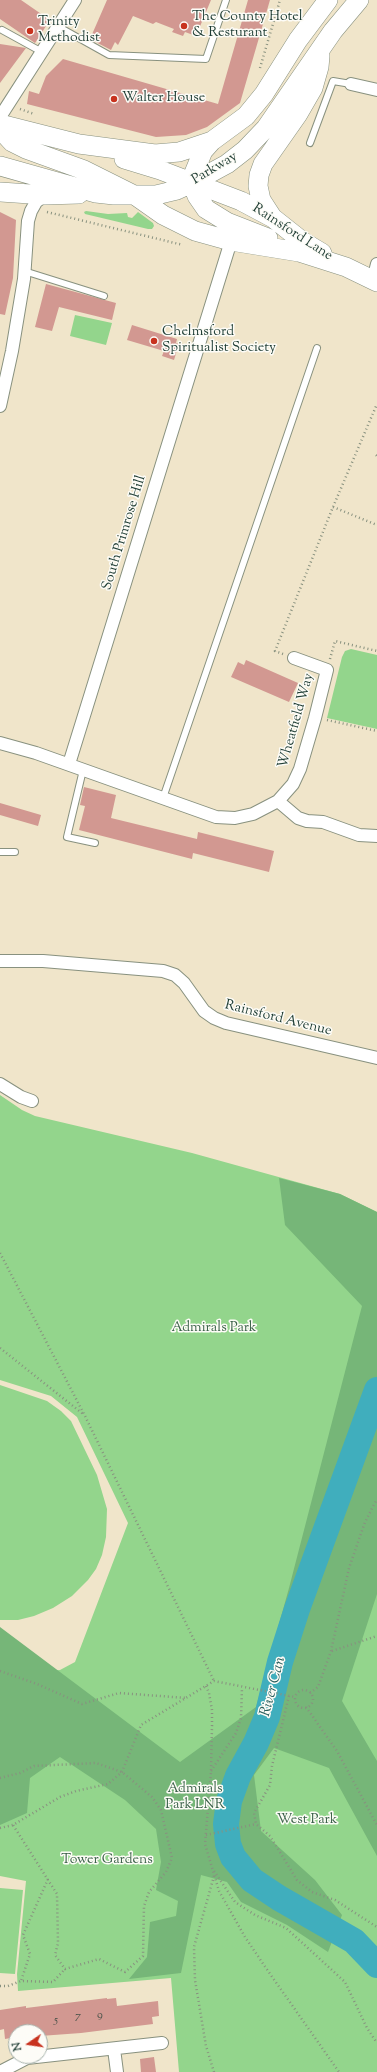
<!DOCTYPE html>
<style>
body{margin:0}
#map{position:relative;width:377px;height:2072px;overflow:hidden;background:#f0e5ca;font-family:"Sorts Mill Goudy",serif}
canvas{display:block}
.north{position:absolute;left:8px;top:2024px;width:40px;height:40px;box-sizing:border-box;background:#fdfcf7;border:1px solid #a4b0a9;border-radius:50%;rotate:257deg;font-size:11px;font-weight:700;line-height:16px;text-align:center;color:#1f3d34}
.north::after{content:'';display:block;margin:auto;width:14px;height:18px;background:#c8321e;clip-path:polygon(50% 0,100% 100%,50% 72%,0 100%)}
</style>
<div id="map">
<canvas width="377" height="2072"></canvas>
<div class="north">N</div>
</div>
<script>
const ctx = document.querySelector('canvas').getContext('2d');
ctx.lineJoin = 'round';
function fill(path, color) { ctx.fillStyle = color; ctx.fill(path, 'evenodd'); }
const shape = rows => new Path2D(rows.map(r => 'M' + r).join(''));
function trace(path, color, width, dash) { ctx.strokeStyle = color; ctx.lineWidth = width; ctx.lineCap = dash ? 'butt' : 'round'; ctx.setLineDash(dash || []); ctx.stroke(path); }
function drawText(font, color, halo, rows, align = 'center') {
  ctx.font = font + ' "Sorts Mill Goudy",serif'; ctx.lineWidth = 3; ctx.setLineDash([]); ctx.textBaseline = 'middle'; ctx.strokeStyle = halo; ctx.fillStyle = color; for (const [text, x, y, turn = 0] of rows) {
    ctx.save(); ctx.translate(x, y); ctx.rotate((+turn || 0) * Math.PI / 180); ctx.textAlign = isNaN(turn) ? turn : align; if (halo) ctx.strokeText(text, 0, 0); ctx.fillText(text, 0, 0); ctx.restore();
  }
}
const green = shape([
 [86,211,108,214,127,213,128,217,132,218,138,212,153,223,154,226,152,229,148,229,85,214,84,212],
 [75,315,112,323,106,345,70,336],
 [351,649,377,655,377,729,327,718,342,657,345,651],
 [0,1095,22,1110,35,1116,192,1153,340,1194,377,1212,377,2072,179,2072,171,1978,18,1991,17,1974,26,1881,0,1876,0,1674,60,1670,75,1662,128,1523,77,1417,51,1396,0,1380],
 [0,1385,47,1401,61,1411,71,1421,97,1475,107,1509,106,1537,102,1555,96,1569,88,1580,72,1596,53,1608,34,1616,18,1620,0,1620],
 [0,1888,23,1890,15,1974,0,1973]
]);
const forest = shape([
 [279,1178,340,1194,377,1212,377,1594,342,1701,377,1761,377,1856,329,1768,274,1748,254,1775,261,1831,315,1880,342,1915,328,1952,287,1925,241,1902,227,1882,201,1875,181,1973,129,1979,147,1957,150,1922,176,1916,178,1901,156,1890,161,1862,156,1829,125,1800,60,1757,30,1778,27,1813,0,1825,0,1627,180,1762,256,1707,289,1588,362,1306,285,1225]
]);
const river = shape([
 [377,1390,297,1609,280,1662,267,1717,256,1743,238,1776,229,1801,226,1824,228,1844,233,1857,252,1880,279,1898,354,1941,377,1965]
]);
const building = shape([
 [0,0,21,0,50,20,35,43,0,19],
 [107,0,211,0,196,36,185,32,183,36,172,32,174,29,156,22,153,24,133,16,118,45,115,42,111,50,90,39],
 [248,0,270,0,240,103,207,127,186,135,156,137,27,104,29,91,39,94,46,76,63,59,218,104],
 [0,44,26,48,0,83],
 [0,212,16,220,13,278,5,315,0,314],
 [46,284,116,303,112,320,59,307,52,331,35,327],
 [132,325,177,339,176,343,179,344,174,360,162,356,164,351,127,340],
 [246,660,298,683,289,702,231,677,238,662,244,665],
 [84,787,116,795,111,818,197,839,198,832,274,851,269,872,193,853,192,859,79,830,85,806,80,805],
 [0,803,41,815,38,826,0,815],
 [107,1998,107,1999,116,1998,117,2006,158,2001,159,2016,152,2017,153,2024,81,2033,40,2036,40,2032,16,2032,16,2037,5,2039,4,2029,0,2030,0,2010,26,2006,26,2008],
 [154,2057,156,2072,141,2072,140,2059]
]);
const path = shape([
 [260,68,280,0],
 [20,109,34,114],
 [47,212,183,245],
 [376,455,377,456],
 [333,507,377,525],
 [283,654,275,651,333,507,377,404],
 [330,659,335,641,377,651],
 [327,720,377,731],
 [0,1253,85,1416,214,1681],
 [0,1348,83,1414],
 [332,1651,377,1636],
 [0,1671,37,1684,82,1704,119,1693,187,1698],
 [206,1686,209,1693,212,1710,212,1726,211,1772,205,1844,219,1891,245,1937,268,1971,339,2072],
 '295 1699a9 9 0 1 1 18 0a9 9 0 1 1-18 0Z',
 [310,1693,318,1687,331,1651,349,1568,365,1522,377,1499],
 [289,1696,272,1766,270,1785,254,1813,256,1824,270,1836,297,1880,312,1892,335,1900,377,1927],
 [306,1707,337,1751,377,1825],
 [211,1771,236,1733,241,1718,242,1688],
 [0,1778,20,1773,34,1766,96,1763,122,1772,152,1797,161,1810,172,1858,166,1872,149,1892,144,1906,143,1956,125,1972,99,1959,65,1969,55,1955,58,1943,57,1894,13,1825],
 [0,1828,13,1825,60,1797,76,1791,108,1784,122,1772,141,1725,214,1681,295,1697],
 [206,1835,256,1824],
 [214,1871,235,1902,255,1915,286,1928,345,1982,367,2028,377,2043],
 [214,1876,194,1947,195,1980,206,2046,214,2072],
 [48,1879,23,1935,30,1954,21,1981,53,1982,65,1969],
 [0,1986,8,1986,21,1981]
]);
const lane = shape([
 [59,27,109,55,206,59,226,0],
 [2,30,42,52],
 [310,143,333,81,351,84],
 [24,271,104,296],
 [83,770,67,837,95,843],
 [163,798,317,348],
 [0,852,15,852]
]);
const street = shape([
 [351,84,377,90],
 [0,117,75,0],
 [373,280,377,264],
 [0,406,12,351,24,279,28,221,31,211,36,202,45,195],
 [0,743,36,753,216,817,235,818,253,814,278,801,293,784,300,769,315,718,327,670,294,658],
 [69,764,231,241],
 [278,801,298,818,307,821,323,822,359,835,377,836],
 [0,961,43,961,163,971,175,975,184,983,204,1011,214,1018,226,1023,377,1058],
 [0,1084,21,1097,32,1101],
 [114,2049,117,2072],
 [0,2072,27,2058,162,2043]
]);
const primary = shape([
 [0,124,79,144,155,154,179,152,212,141,246,116,264,94,298,40,328,0],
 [0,129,12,142,26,149,84,170,136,196,163,215,195,231,231,241,299,252,346,267,377,282],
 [212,141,203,151,194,173,192,183,197,196,206,209,227,222,268,238],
 [124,159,160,170,241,201,273,218,302,241,322,253],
 [0,166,96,193,114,195,156,195,177,190,192,183,227,164,245,150,266,128,333,31,359,0],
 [0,192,45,195,79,194],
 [272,217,261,200,258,186,259,175,263,164,298,114,313,88,319,67,320,56]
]);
const markers = [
 [184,26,4,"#c8321e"],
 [30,31,4,"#c8321e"],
 [114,99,4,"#c8321e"],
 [154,341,4,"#c8321e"]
];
const numberNames = [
 ["9",100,2016],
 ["7",78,2017],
 ["5",56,2021]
];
const poiNames = [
 ["The County Hotel",192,18],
 ["& Resturant",192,34],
 ["Trinity",38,23],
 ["Methodist",38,39],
 ["Walter House",122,99],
 ["Chelmsford",162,333],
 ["Spiritualist Society",162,349]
];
const streetNames = [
 ["Parkway",215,169,-31],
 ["Rainsford Lane",292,233,33],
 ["South Primrose Hill",125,533,-73],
 ["Wheatfield Way",297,721,-74],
 ["Rainsford Avenue",278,1019,14]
];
const parkNames = [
 ["Admirals Park",214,1329],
 ["Admirals",195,1790],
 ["Park LNR",195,1806],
 ["West Park",307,1821],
 ["Tower Gardens",107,1861]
];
const waterNames = [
 ["River Can",274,1687,-75]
];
fill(green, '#93d58c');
fill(forest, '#76b678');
trace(river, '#40aebd', 26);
fill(building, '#d29891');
trace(lane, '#88917f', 8);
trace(street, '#88917f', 14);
trace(primary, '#88917f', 20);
trace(path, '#88917f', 2.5, [1, 3]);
trace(lane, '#fff', 6);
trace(street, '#fff', 12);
trace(primary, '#fff', 19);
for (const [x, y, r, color] of markers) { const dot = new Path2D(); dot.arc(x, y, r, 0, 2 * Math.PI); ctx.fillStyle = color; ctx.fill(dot); trace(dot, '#fdfcf7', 1.5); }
drawText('12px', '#4c544b', null, numberNames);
drawText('14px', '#1f3d34', '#fdfcf7', poiNames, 'left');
drawText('14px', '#1f3d34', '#fdfcf7', streetNames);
drawText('14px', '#3c634a', '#fdfcf7', parkNames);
drawText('italic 15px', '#295f5d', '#fdfcf7', waterNames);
</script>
